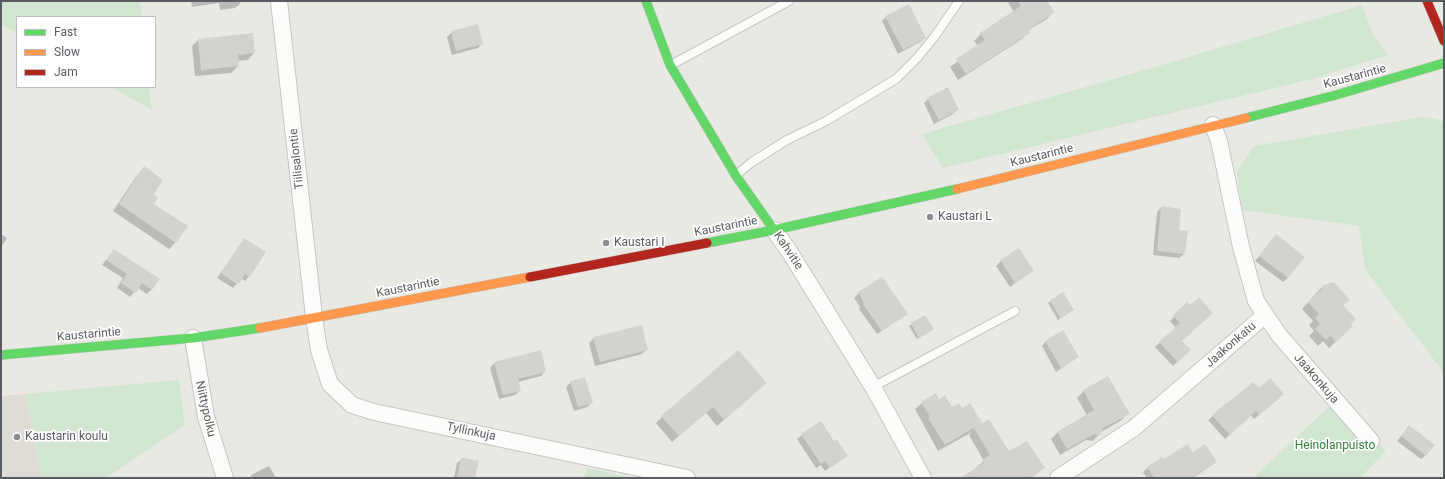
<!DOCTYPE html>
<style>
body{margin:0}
#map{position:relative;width:1445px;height:479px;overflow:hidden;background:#e9e9e4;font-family:Roboto,sans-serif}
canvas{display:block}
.frame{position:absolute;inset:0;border:2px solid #595c62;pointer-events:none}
.legend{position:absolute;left:16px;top:16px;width:140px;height:72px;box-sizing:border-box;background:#fff;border:1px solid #bdbec0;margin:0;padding:5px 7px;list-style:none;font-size:12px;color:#595c62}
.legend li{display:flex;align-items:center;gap:8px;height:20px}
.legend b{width:20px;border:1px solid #bdbec0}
</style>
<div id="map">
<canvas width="1445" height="479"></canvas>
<div class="frame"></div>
<ul class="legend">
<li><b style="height:5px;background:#63d668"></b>Fast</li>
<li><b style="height:5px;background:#ff974d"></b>Slow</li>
<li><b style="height:5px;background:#b3261e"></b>Jam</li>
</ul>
</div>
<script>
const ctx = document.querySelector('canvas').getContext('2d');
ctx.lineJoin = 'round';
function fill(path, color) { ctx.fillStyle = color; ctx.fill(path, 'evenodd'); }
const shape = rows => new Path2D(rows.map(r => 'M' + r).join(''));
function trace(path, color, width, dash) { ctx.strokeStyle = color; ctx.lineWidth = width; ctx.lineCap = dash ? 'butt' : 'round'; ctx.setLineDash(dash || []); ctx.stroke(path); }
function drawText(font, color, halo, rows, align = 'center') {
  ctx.font = font + ' Roboto,sans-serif'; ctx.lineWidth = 3.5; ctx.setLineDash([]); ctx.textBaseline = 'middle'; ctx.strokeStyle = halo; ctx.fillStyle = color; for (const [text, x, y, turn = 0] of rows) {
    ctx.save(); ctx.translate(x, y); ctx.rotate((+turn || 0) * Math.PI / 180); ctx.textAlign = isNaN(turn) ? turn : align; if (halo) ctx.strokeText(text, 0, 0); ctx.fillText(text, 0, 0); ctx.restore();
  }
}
const education = shape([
 [25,394,43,478,1,478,1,396]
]);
const green = shape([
 [1,1,140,1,142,17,17,17,17,33,1,24],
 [1362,5,1372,32,1388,55,1312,79,943,168,922,134,1155,67],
 [111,87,149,87,152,110],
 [1423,117,1440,120,1444,125,1444,373,1365,269,1359,226,1242,210,1237,172,1254,146],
 [179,380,185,425,106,478,43,478,25,394],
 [1335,401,1386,451,1360,478,1253,478],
 [587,468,632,478,584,478]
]);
const shadow = shape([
 [191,1,240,1,240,4,235,8,220,10,219,3,192,7],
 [1007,1,1046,1,1053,12,1047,19,1027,31,1028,33,1022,39,958,80,950,67,978,46,974,41,981,34,1014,12],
 [886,17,925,38,920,42,898,54,882,21],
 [452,32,482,43,478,48,452,55,447,37],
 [252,34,254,53,248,60,237,61,238,66,231,73,195,76,192,46,198,40],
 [928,99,958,109,953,114,934,124,924,103],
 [144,168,152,194,153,204,176,242,169,249,113,211,138,174],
 [1162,207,1177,231,1184,254,1179,258,1153,255,1157,212],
 [1,234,7,238,1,247],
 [1276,236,1288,278,1283,282,1255,261],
 [245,239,249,276,245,281,241,278,233,288,217,278],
 [114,250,152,289,147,294,138,288,130,297,117,288,123,278,102,265],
 [1001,261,1032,271,1010,287,996,266],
 [1322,287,1342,306,1350,324,1345,333,1329,348,1323,341,1318,346,1309,336,1314,331,1309,325,1313,321,1302,309],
 [859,293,895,295,907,314,877,334,859,309,860,307,854,298],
 [1063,293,1073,310,1058,320,1048,303],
 [1187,304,1181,341,1189,350,1173,366,1155,347,1176,328,1170,321],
 [925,316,931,331,917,339,909,326],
 [594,338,647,349,642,354,595,366,589,343],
 [1046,341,1078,357,1056,372,1042,346],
 [494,363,545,371,541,376,518,382,520,390,515,395,499,399,490,368],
 [571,382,592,402,587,407,574,411,566,387],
 [1253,383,1258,389,1278,399,1254,419,1251,415,1225,439,1208,420],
 [759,389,717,426,706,413,672,442,656,423,662,417],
 [1084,391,1128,413,1122,420,1101,432,1093,441,1086,440,1060,455,1051,439,1057,433,1087,415,1077,398],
 [939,400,952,408,962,410,981,423,977,427,1008,453,1043,468,1031,478,964,478,984,461,969,435,972,432,938,451,915,409,922,403],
 [1409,427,1426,455,1421,459,1397,441],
 [802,435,834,443,846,456,825,471,821,465,816,468,797,439],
 [1193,453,1216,462,1193,478,1147,478,1143,472,1148,468,1164,461],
 [462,459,474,478,454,478,457,463],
 [269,466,276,478,249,478,253,474]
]);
const building = shape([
 [1018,1,1047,1,1055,12,1028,30,1030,33,966,74,956,59,985,40,980,33,1021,6],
 [909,4,926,38,903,50,885,16],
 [478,24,483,44,456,51,451,31],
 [253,33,255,53,238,55,239,66,201,70,198,39],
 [948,87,959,110,939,120,927,98],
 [144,166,163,180,154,194,158,198,154,204,188,226,176,243,119,204],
 [1161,206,1181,209,1179,230,1188,231,1185,254,1157,251],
 [1276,234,1305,257,1288,278,1259,256],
 [244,238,266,252,250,277,245,274,238,285,221,273],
 [1019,248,1034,271,1015,283,1000,260],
 [114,249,160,279,152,290,142,283,136,293,121,283,127,274,106,260],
 [882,277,908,314,882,331,863,304,864,303,858,292],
 [1334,282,1350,300,1343,305,1356,319,1351,324,1353,326,1336,342,1331,336,1326,340,1315,329,1320,324,1315,318,1319,314,1308,302,1322,289,1321,286],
 [1063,292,1074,310,1060,318,1050,300],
 [1199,297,1213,313,1182,341,1191,350,1178,362,1159,342,1180,323,1173,315,1187,302,1190,305],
 [925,315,934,329,919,338,911,323],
 [642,325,648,350,600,362,593,337],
 [1063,330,1079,357,1061,368,1045,341],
 [541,350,546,372,518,379,521,391,503,395,494,362],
 [738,350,767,383,724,420,713,407,679,436,661,416],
 [1108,376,1130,414,1103,428,1101,435,1094,434,1067,449,1057,432,1094,410,1083,390],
 [585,377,593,403,578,407,570,381],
 [1270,378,1284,394,1259,415,1256,411,1230,435,1212,415,1253,382,1259,388],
 [936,393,939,399,945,395,952,407,959,403,962,408,970,403,982,423,945,445,928,418,930,417,921,402],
 [989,419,1009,451,1027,441,1045,468,1029,478,960,478,984,463,982,460,990,455,974,428],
 [821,421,834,441,837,440,848,456,830,468,825,461,821,464,801,434],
 [1409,425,1435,445,1426,456,1401,436],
 [1188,444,1193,452,1205,444,1217,462,1192,478,1154,478,1147,467,1162,457,1164,459],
 [461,457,479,461,475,478,457,478]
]);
const lane = shape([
 [671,65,789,1],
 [736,175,752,162,787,140,826,121,896,79,918,57,935,36,959,1],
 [873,387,1015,311]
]);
const street = shape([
 [279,1,314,317,319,350,330,384,352,405,374,412,687,478],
 [1213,125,1219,141,1241,247,1256,301,1279,335,1371,441],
 [774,230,789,251,873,387,923,478],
 [193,338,206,417,225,478],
 [1058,478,1134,428,1264,316]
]);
const fast = shape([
 [646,1,670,65,736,176,774,230],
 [1246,118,1336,95,1444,63],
 [707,243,774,230,957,189],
 [1,355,193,338,260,328]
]);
const slow = shape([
 [957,189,1246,118],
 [260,328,530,277]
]);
const jam = shape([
 [1427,1,1444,41],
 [530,277,707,243]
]);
const markers = [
 [930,217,4,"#8b8d90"],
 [606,243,4,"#8b8d90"],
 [17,437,4,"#8b8d90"]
];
const streetNames = [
 ["Kaustarintie",1355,77,-15],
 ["Kaustarintie",1042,156,-14],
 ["Tiilisalontie",297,159,-96],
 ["Kaustarintie",726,227,-11],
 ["Kahvitie",788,251,56],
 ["Kaustarintie",408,288,-11],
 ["Kaustarintie",89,335,-5],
 ["Jaakonkatu",1231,345,-41],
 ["Jaakonkuja",1316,379,49],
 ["Niittypolku",205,409,77],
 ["Tyllinkuja",471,432,12]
];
const poiNames = [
 ["Kaustari L",938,217],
 ["Kaustari I",614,243],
 ["Kaustarin koulu",25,437]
];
const parkNames = [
 ["Heinolanpuisto",1335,446]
];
fill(education, '#dddbd3');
fill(green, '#d1e6d0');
fill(shadow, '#0003');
fill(building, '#d3d2cf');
trace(lane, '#c5c6c4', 10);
trace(street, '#c5c6c4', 18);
trace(fast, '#c6c6c5', 10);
trace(slow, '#c6c6c5', 10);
trace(jam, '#c6c6c5', 10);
trace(lane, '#fcfcfb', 8);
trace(street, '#fcfcfb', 16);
trace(fast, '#63d668', 9);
trace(slow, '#ff974d', 9);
trace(jam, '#b3261e', 9);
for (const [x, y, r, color] of markers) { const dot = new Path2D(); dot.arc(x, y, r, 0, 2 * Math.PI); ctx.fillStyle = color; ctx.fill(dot); trace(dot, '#fff', 1.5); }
drawText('12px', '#595c62', '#fff', streetNames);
drawText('12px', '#595c62', '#fff', poiNames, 'left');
drawText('12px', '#36843e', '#fff', parkNames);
</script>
